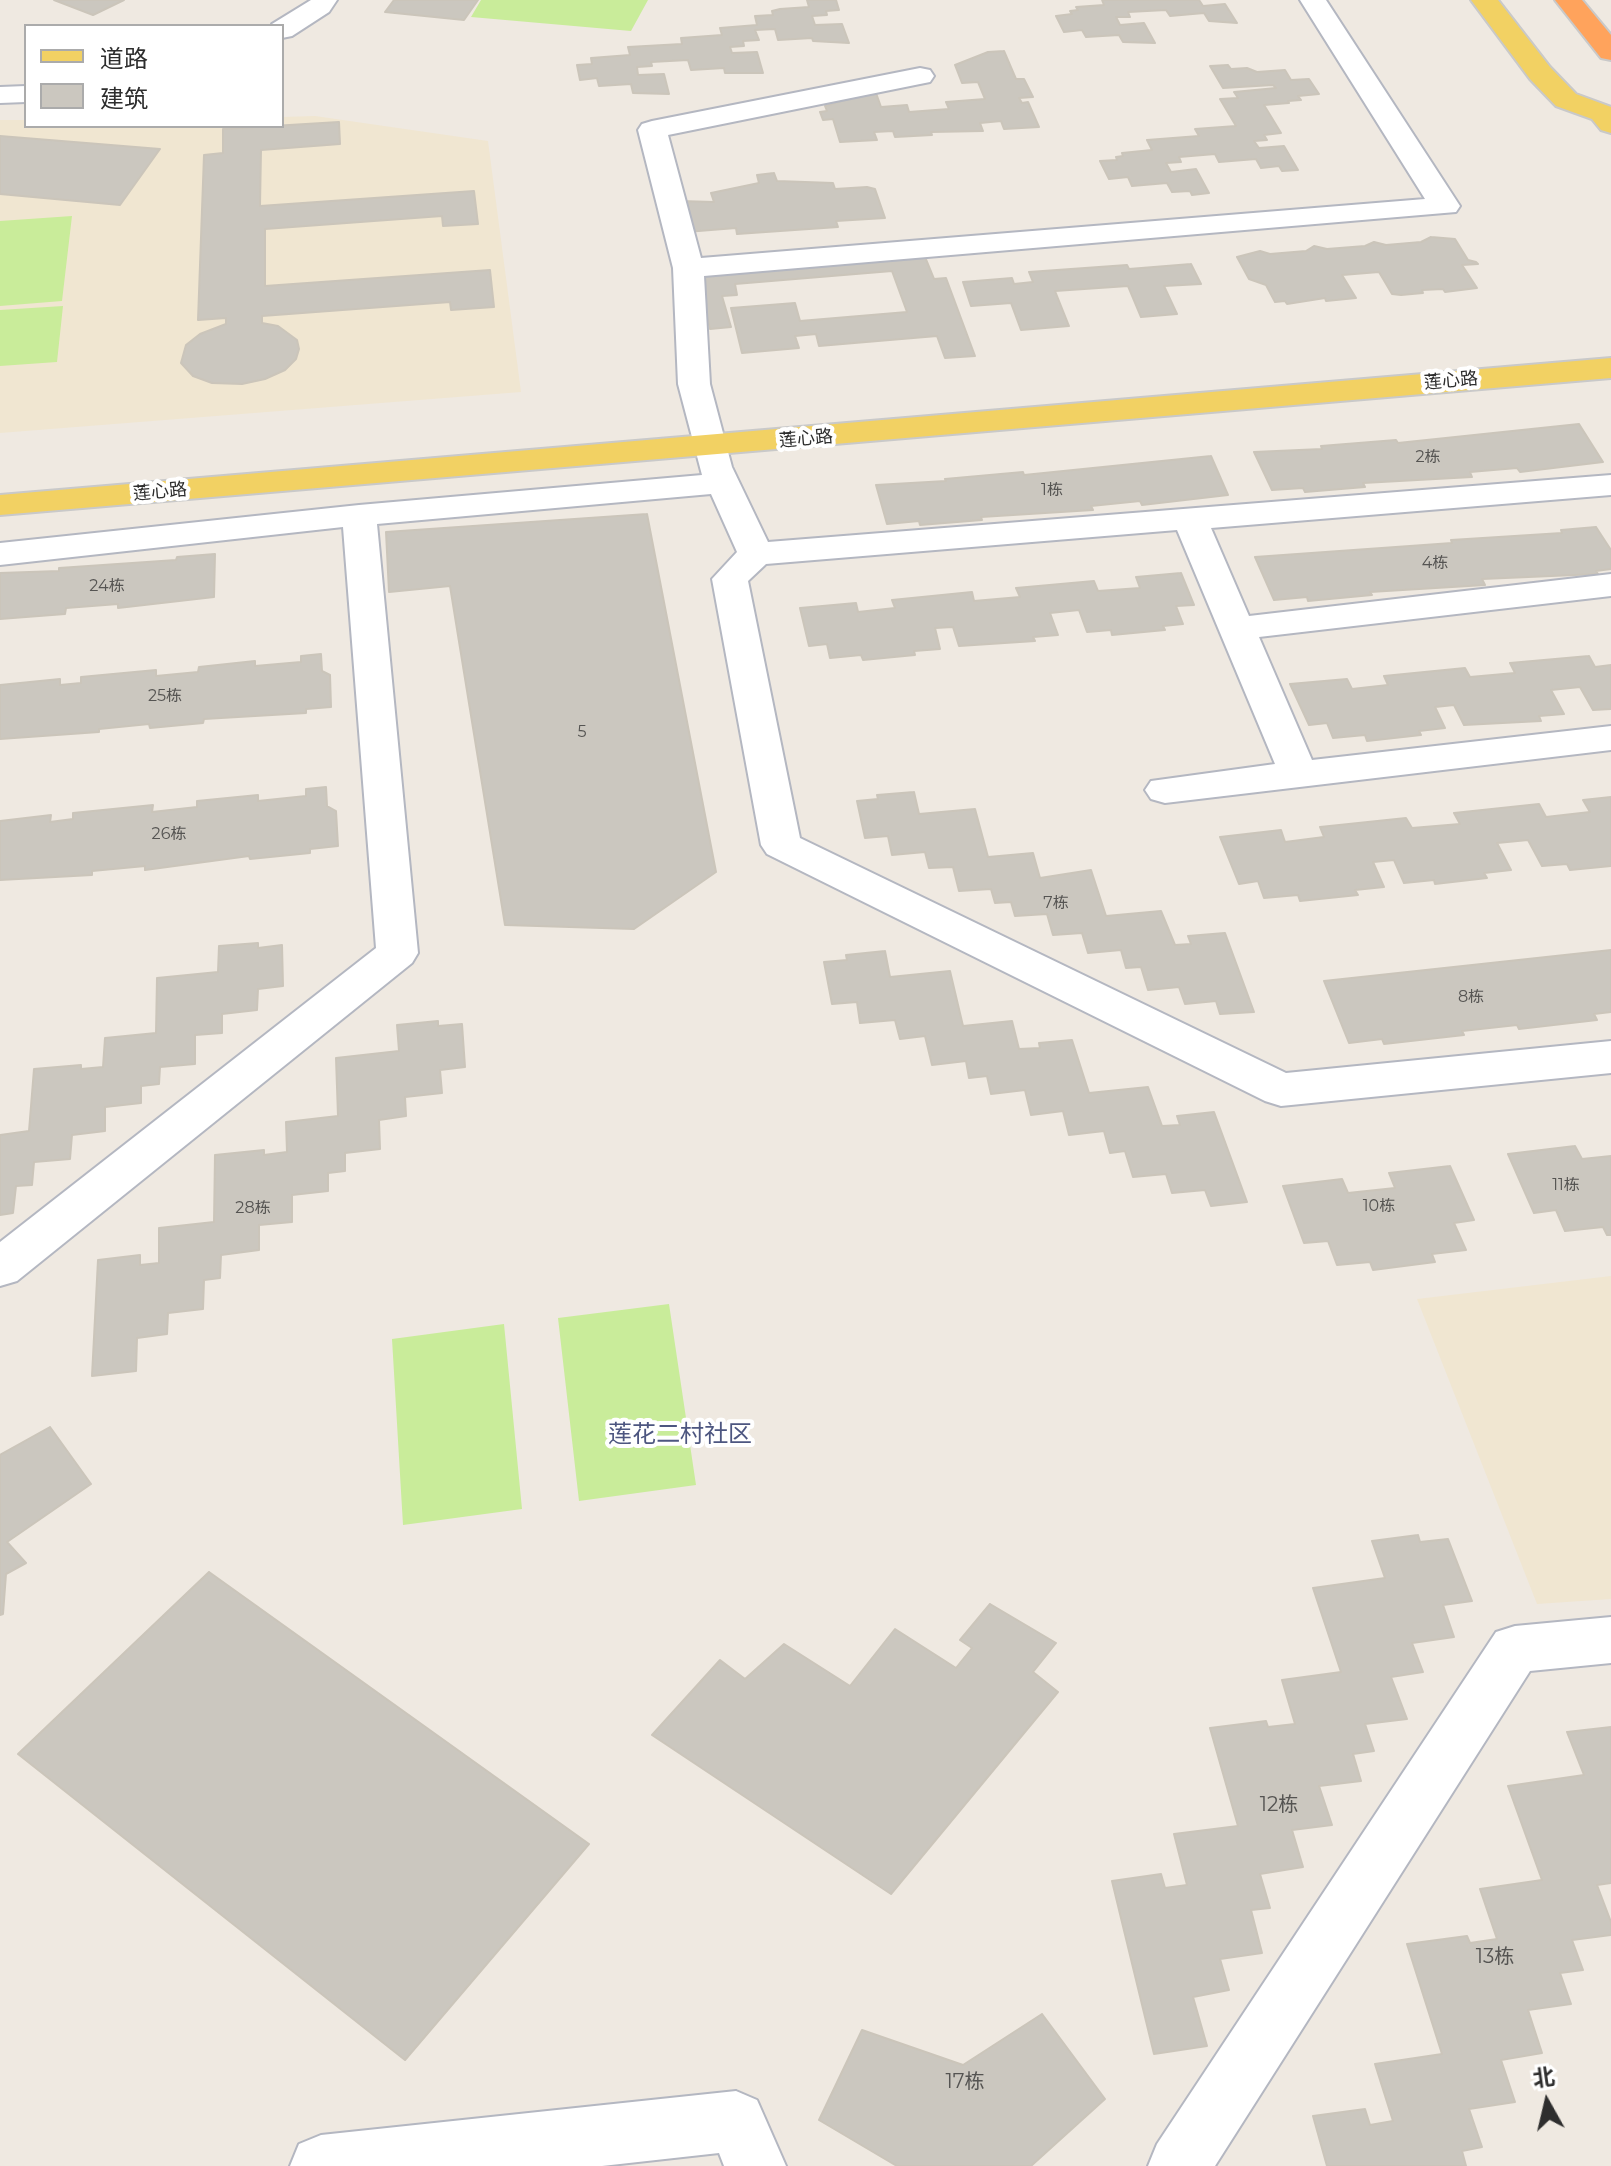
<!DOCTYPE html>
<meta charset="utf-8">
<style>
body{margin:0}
#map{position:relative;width:1611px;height:2166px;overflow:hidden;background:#efe9e1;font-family:Montserrat,"Noto Sans SC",sans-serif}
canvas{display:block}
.legend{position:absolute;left:24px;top:24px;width:260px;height:104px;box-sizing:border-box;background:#fff;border:2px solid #ababab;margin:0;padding:10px 14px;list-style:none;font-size:24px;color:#2e2e2e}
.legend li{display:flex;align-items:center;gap:16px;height:40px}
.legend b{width:40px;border:2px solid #ababab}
.north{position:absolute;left:1507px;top:2062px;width:80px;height:80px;-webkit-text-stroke:6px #fff;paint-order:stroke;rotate:352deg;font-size:22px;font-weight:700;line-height:32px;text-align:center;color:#2e2e2e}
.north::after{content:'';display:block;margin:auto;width:28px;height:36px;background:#2e2e2e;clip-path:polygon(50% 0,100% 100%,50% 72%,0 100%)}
</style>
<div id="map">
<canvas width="1611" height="2166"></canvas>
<ul class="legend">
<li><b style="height:10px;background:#f2d163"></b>道路</li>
<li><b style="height:22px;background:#cbc7bf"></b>建筑</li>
</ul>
<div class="north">北</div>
</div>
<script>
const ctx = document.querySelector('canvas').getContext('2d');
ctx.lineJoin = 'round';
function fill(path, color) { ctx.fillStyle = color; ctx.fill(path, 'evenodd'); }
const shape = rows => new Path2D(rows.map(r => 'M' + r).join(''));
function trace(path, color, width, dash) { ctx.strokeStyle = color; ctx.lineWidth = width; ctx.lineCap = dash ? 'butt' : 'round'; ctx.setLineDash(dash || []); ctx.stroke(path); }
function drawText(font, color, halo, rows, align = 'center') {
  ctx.font = font + ' Montserrat,"Noto Sans SC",sans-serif'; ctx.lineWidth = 8; ctx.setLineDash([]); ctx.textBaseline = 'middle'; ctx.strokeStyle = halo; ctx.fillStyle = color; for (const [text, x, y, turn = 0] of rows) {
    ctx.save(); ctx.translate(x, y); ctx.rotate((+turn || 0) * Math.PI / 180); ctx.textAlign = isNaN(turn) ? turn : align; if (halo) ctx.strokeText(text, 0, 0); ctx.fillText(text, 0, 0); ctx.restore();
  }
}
const education = shape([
 [315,116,488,141,521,392,0,433,0,120,26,120,26,126,282,126,282,117],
 [1611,1276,1611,1599,1537,1604,1417,1299]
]);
const pitch = shape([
 [481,0,648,0,631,31,471,17],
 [72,216,62,301,0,306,0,221],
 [63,306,57,362,0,366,0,310],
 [669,1304,696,1485,579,1501,558,1318],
 [504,1324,522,1509,403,1525,392,1339]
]);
const building = shape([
 [54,0,124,0,93,15,54,0],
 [394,0,478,0,464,20,385,12,394,0],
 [807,0,836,0,839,10,826,11,827,15,812,16,815,25,842,24,849,43,813,41,812,38,778,40,775,29,755,30,759,40,743,41,744,46,730,47,732,53,757,52,763,73,725,73,724,68,691,70,688,60,651,62,652,66,637,67,638,75,664,74,669,94,633,93,631,84,599,86,597,78,580,80,577,65,592,64,591,58,630,55,628,47,682,44,681,38,722,35,720,28,757,25,755,16,773,15,772,11,780,9,809,7,807,0],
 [1102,0,1199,0,1203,6,1225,4,1237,23,1209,21,1204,13,1170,16,1166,10,1128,12,1130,17,1116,17,1120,25,1144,23,1155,43,1123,42,1119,35,1086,37,1082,30,1064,32,1056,16,1072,14,1070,11,1078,10,1076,7,1104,5,1102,0],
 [1004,51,1016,79,1024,79,1033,97,1019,98,1022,103,1028,102,1039,127,1004,129,1001,121,980,123,983,131,931,132,932,135,895,137,893,131,874,132,877,140,840,142,833,119,823,120,820,112,827,111,825,106,866,94,876,93,881,107,907,105,909,112,949,109,946,102,985,99,978,82,962,83,955,65,988,52,1004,51],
 [1228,65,1231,69,1247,68,1257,72,1285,70,1291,80,1309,79,1319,94,1298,96,1301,100,1288,101,1289,103,1264,105,1281,133,1264,135,1267,140,1254,141,1259,148,1284,146,1298,170,1282,171,1279,166,1261,168,1256,159,1219,162,1215,154,1179,157,1181,162,1166,163,1171,172,1196,169,1209,193,1192,195,1190,191,1172,192,1167,183,1132,186,1128,177,1109,179,1100,161,1117,160,1116,157,1123,156,1122,153,1152,150,1147,140,1199,136,1195,129,1236,126,1220,99,1238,98,1234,92,1276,88,1273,85,1223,88,1210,66,1228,65],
 [339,122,340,144,261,150,260,206,474,191,478,224,443,226,442,216,265,229,265,286,490,270,494,307,451,310,450,302,262,316,262,323,278,326,297,340,299,349,296,359,285,370,265,379,242,384,212,383,193,376,181,363,186,345,200,334,226,324,226,318,198,320,204,155,223,153,223,129,339,122],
 [0,136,160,149,120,205,0,194,0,136],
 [774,173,777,181,833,183,835,189,867,187,875,189,885,218,836,221,838,227,737,234,736,228,686,232,679,201,714,202,711,193,759,183,757,175,774,173],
 [1431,237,1455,239,1468,260,1476,262,1478,264,1462,265,1477,288,1445,292,1443,289,1422,290,1423,293,1401,295,1392,294,1379,272,1342,275,1356,298,1326,301,1325,298,1287,304,1285,301,1275,302,1266,285,1249,279,1237,257,1260,251,1270,254,1306,251,1314,246,1327,249,1365,246,1374,242,1386,245,1421,242,1431,237],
 [925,257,934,279,946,278,975,356,945,358,937,336,819,346,816,334,795,336,799,348,742,353,731,308,795,303,800,321,907,312,892,271,735,284,737,295,722,296,731,327,710,329,697,275,925,257],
 [1191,264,1201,284,1164,286,1177,314,1141,317,1128,286,1055,291,1069,326,1021,330,1011,303,971,306,963,282,1012,278,1014,284,1033,282,1029,272,1127,265,1129,269,1191,264],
 [1579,424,1603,462,1520,472,1517,468,1470,472,1472,477,1363,483,1365,487,1305,492,1303,488,1272,490,1254,452,1322,449,1321,446,1396,440,1398,443,1579,424],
 [1211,456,1228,495,1142,505,1140,501,1091,506,1093,510,981,517,982,520,920,525,919,521,887,524,876,485,946,481,945,479,1023,472,1024,475,1211,456],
 [647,514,716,872,634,929,505,925,450,586,389,592,386,532,647,514],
 [1596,527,1611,550,1611,569,1596,571,1598,574,1482,579,1485,585,1370,592,1372,595,1308,601,1307,597,1274,600,1255,557,1452,543,1451,540,1562,533,1561,530,1596,527],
 [215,554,214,597,118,608,118,604,66,608,65,614,0,619,0,573,59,571,59,568,176,560,177,557,215,554],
 [1181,573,1194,605,1176,606,1183,624,1163,626,1165,630,1112,635,1111,630,1087,632,1079,610,1050,613,1058,635,1033,637,1035,641,959,646,953,627,935,628,940,649,914,651,915,655,863,660,861,655,830,658,827,644,809,646,800,608,856,603,858,612,895,608,892,600,972,592,974,601,1020,597,1016,588,1094,581,1098,591,1140,588,1136,577,1181,573],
 [321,654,322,671,330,675,331,707,306,709,306,713,204,719,203,723,150,728,149,724,99,729,99,732,0,739,0,685,60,679,60,685,81,683,81,677,156,670,156,676,198,672,199,667,255,661,255,666,301,662,301,656,321,654],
 [1589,656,1595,667,1611,665,1611,709,1593,710,1580,687,1551,690,1564,714,1539,716,1541,721,1464,725,1454,705,1435,707,1445,728,1419,731,1421,735,1367,741,1365,735,1333,738,1327,723,1309,725,1290,684,1347,679,1352,689,1388,685,1384,676,1465,668,1470,677,1515,673,1510,663,1589,656],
 [326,787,327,806,336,811,338,846,310,849,310,853,250,859,249,856,145,870,145,866,92,871,92,875,0,880,0,821,51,815,50,822,73,819,73,813,153,805,152,812,197,807,197,801,258,795,258,801,306,796,306,789,326,787],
 [914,792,919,814,975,809,988,857,1033,853,1040,878,1091,870,1106,916,1161,911,1175,945,1191,944,1188,936,1225,933,1254,1012,1220,1014,1216,1001,1185,1004,1179,987,1148,990,1141,967,1126,968,1121,950,1088,953,1082,933,1053,935,1047,914,1015,916,1011,902,995,903,991,889,959,891,953,867,929,868,925,852,892,855,888,836,865,838,857,801,878,799,877,795,914,792],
 [1611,797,1611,866,1570,870,1567,864,1542,866,1528,840,1497,843,1511,870,1484,873,1487,878,1435,884,1434,880,1404,883,1394,860,1373,862,1384,887,1355,890,1358,895,1300,901,1298,895,1264,898,1258,881,1239,884,1220,837,1281,830,1285,842,1324,837,1320,827,1406,818,1412,828,1460,824,1454,813,1539,804,1546,817,1590,812,1583,800,1611,797],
 [258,943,258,948,282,945,283,986,258,989,257,1010,222,1014,222,1033,195,1035,195,1064,160,1067,159,1084,141,1086,141,1103,105,1107,105,1131,72,1135,70,1159,34,1162,32,1185,16,1186,13,1213,0,1215,0,1135,29,1131,34,1069,81,1065,81,1069,103,1067,105,1038,156,1033,157,978,218,972,219,946,258,943],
 [1611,950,1611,1012,1594,1014,1597,1020,1519,1029,1517,1025,1462,1031,1464,1035,1384,1044,1382,1039,1349,1043,1324,981,1611,950],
 [885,951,890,977,950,971,963,1026,1012,1021,1019,1049,1040,1048,1039,1043,1072,1040,1089,1093,1148,1087,1162,1126,1180,1125,1177,1116,1214,1112,1247,1202,1211,1206,1205,1190,1172,1193,1166,1174,1133,1177,1125,1151,1110,1153,1104,1131,1069,1135,1063,1111,1031,1115,1025,1090,991,1094,987,1076,969,1078,966,1061,932,1065,925,1036,900,1039,895,1020,860,1023,857,1002,832,1004,824,962,847,960,846,955,885,951],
 [438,1021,438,1026,462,1024,465,1067,440,1070,442,1093,405,1097,406,1116,379,1120,380,1149,345,1153,345,1171,328,1173,328,1191,292,1195,292,1222,259,1225,259,1250,221,1255,220,1278,204,1280,203,1309,168,1313,167,1334,137,1338,136,1371,92,1376,98,1260,140,1255,140,1265,159,1263,159,1228,214,1222,215,1155,264,1150,264,1155,287,1152,286,1122,338,1116,336,1058,399,1051,397,1025,438,1021],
 [1575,1146,1582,1159,1611,1156,1611,1235,1607,1235,1603,1227,1565,1231,1556,1210,1534,1213,1508,1154,1575,1146],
 [1450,1166,1474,1220,1454,1223,1466,1250,1432,1254,1435,1262,1373,1270,1370,1262,1337,1265,1328,1241,1304,1243,1283,1186,1342,1179,1348,1193,1395,1188,1389,1173,1450,1166],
 [50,1427,91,1484,7,1542,26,1563,6,1574,3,1614,0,1615,0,1455,50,1427],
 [1418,1535,1420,1542,1448,1539,1472,1601,1443,1605,1454,1637,1412,1643,1423,1672,1391,1677,1407,1719,1365,1724,1374,1751,1353,1754,1361,1781,1319,1786,1332,1825,1292,1830,1303,1867,1260,1874,1270,1908,1251,1910,1262,1953,1220,1959,1229,1990,1193,1997,1207,2046,1154,2054,1112,1881,1161,1874,1165,1888,1187,1885,1174,1834,1238,1826,1210,1728,1266,1721,1268,1727,1295,1724,1282,1680,1341,1672,1313,1588,1385,1578,1372,1541,1418,1535],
 [209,1572,589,1844,405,2060,18,1754,209,1572],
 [990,1604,1056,1643,1033,1672,1058,1692,891,1894,652,1735,720,1660,745,1679,784,1644,850,1686,895,1629,956,1668,972,1648,960,1640,990,1604],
 [1611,1727,1611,1883,1597,1885,1611,1922,1611,1935,1572,1940,1583,1970,1560,1973,1571,2004,1528,2010,1542,2053,1501,2060,1515,2102,1469,2109,1482,2147,1462,2151,1466,2166,1327,2166,1313,2116,1365,2109,1370,2125,1393,2121,1375,2064,1442,2054,1407,1944,1467,1936,1470,1943,1497,1939,1480,1889,1542,1880,1508,1786,1584,1775,1567,1732,1611,1727],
 [1042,2014,1105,2099,1031,2166,897,2166,819,2120,862,2030,963,2065,1042,2014]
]);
const minor = shape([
 [311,0,337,0,329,12,292,36,282,38,282,26,272,24,311,0],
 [1300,0,1326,0,1460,206,1456,212,704,276,710,384,732,467,768,542,1611,475,1611,495,1211,528,1249,616,1611,574,1611,596,1259,637,1312,760,1611,726,1611,750,1165,803,1151,799,1145,790,1151,781,1275,764,1177,530,766,564,748,581,800,838,1286,1073,1611,1041,1611,1073,1281,1106,1265,1101,767,854,761,845,712,579,737,552,711,494,377,524,418,953,412,963,17,1281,0,1286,0,1242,376,948,343,527,0,565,0,543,359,505,702,475,678,384,673,268,638,130,642,124,652,121,920,68,930,70,934,76,930,82,920,84,668,135,701,258,1425,199,1300,0],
 [26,86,26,102,0,103,0,87,26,86],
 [1611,1617,1611,1663,1530,1671,1215,2166,1148,2166,1157,2144,1496,1632,1515,1626,1611,1617],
 [736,2091,757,2100,786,2166,724,2166,719,2153,602,2166,290,2166,299,2144,321,2135,736,2091]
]);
const major = shape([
 [1471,0,1498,0,1550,67,1576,94,1611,107,1611,133,1601,130,1592,119,1556,106,1530,79,1471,0],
 [1611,358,1611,378,0,515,0,495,1611,358]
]);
const highway = shape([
 [1555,0,1582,0,1611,35,1611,60,1601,58,1555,0]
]);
const numberNames = [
 ["2栋",1428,457],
 ["1栋",1052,490],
 ["4栋",1435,563],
 ["24栋",107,586],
 ["25栋",165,696],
 ["5",582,732],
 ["26栋",169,834],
 ["7栋",1056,903],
 ["8栋",1471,997],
 ["11栋",1566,1185],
 ["10栋",1379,1206],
 ["28栋",253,1208]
];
const farStreetnames = [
 ["莲心路",1451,381,-5],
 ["莲心路",806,439,-5],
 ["莲心路",160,492,-5]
];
const nearNumbernames = [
 ["12栋",1279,1805],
 ["13栋",1495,1957],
 ["17栋",965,2082]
];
const quarterNames = [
 ["莲花二村社区",680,1435]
];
fill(education, '#f0e6d1');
fill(pitch, '#c9ec9a');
fill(building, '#cbc7bf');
trace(building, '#cbc5ba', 2);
trace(minor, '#b4b7c1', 4);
trace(major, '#c9c9c9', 4);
trace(highway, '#c9c9c9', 4);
fill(minor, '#fff');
fill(major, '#f2d163');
fill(highway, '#ffa35c');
drawText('16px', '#555452', null, numberNames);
drawText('18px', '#2e2e2e', '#fff', farStreetnames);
drawText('20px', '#555452', null, nearNumbernames);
drawText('24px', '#4d5680', '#fff', quarterNames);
</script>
